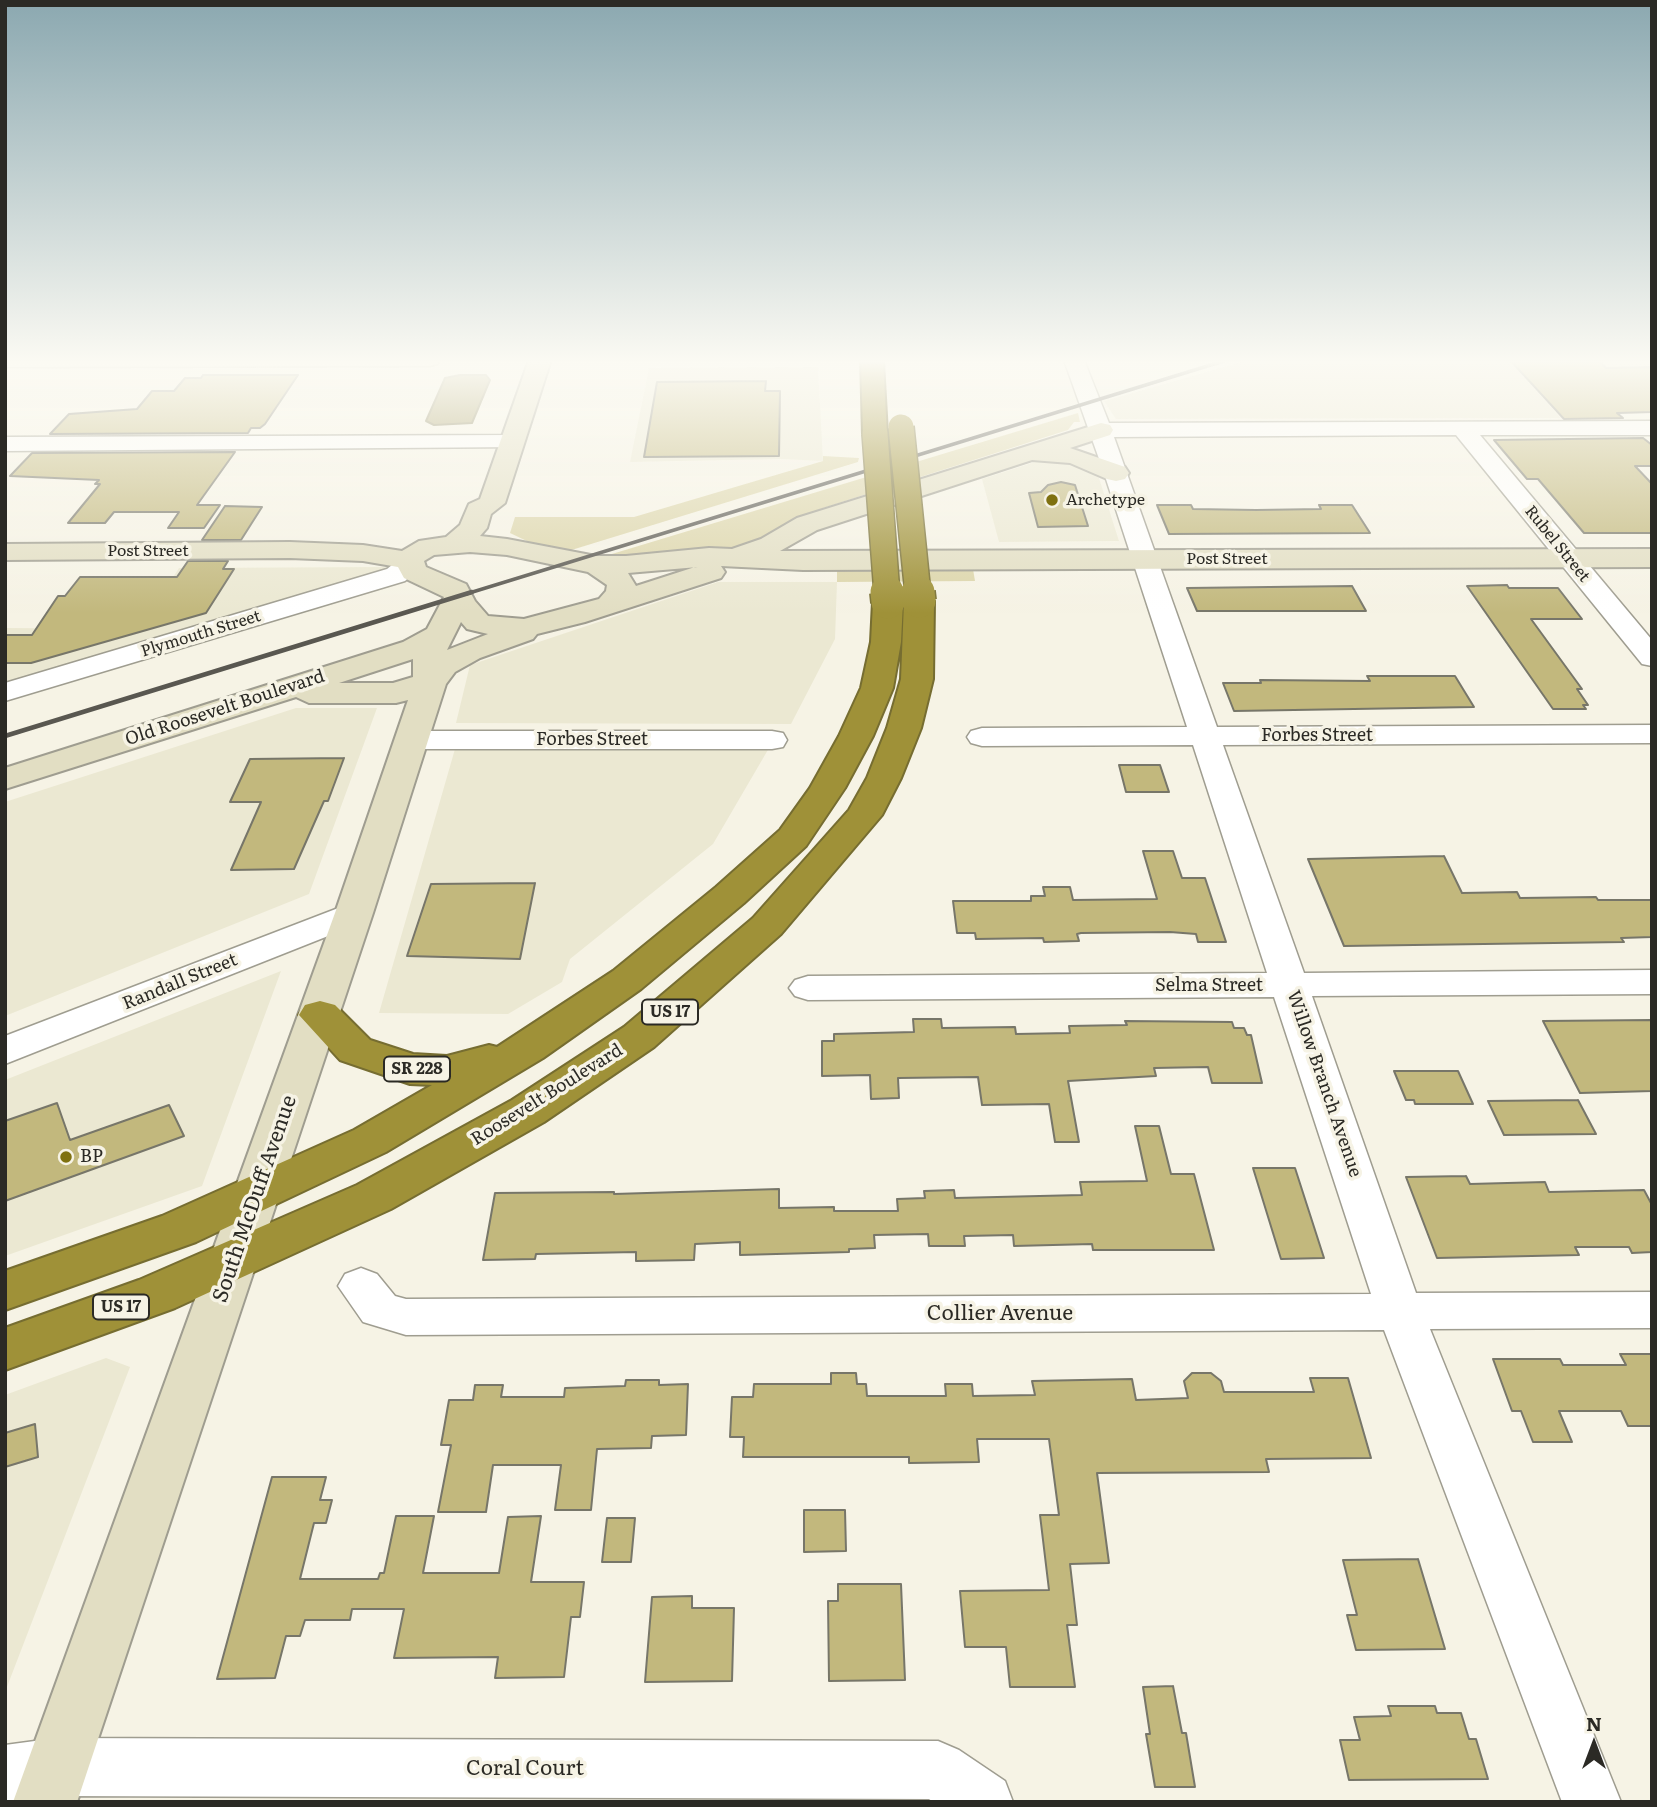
<!DOCTYPE html>
<style>
body{margin:0}
#map{position:relative;width:1657px;height:1807px;overflow:hidden;background:#f6f3e5;font-family:Literata,serif}
canvas{display:block}
.frame{position:absolute;inset:0;border:7px solid #2b2a25;pointer-events:none}
.north{position:absolute;left:1559px;top:1709px;width:70px;height:70px;-webkit-text-stroke:5px #f6f3e5;paint-order:stroke;rotate:0deg;font-size:19px;font-weight:700;line-height:28px;text-align:center;color:#2b2a25}
.north::after{content:'';display:block;margin:auto;width:24px;height:32px;background:#2b2a25;clip-path:polygon(50% 0,100% 100%,50% 72%,0 100%)}
</style>
<div id="map">
<canvas width="1657" height="1807"></canvas>
<div class="frame"></div>
<div class="north">N</div>
</div>
<script>
const ctx = document.querySelector('canvas').getContext('2d');
ctx.lineJoin = 'round';
function fill(path, color) { ctx.fillStyle = color; ctx.fill(path, 'evenodd'); }
const shape = rows => new Path2D(rows.map(r => 'M' + r).join(''));
function trace(path, color, width, dash) { ctx.strokeStyle = color; ctx.lineWidth = width; ctx.lineCap = dash ? 'butt' : 'round'; ctx.setLineDash(dash || []); ctx.stroke(path); }
function drawText(font, color, halo, rows, align = 'center') {
  ctx.font = font + ' Literata,serif'; ctx.lineWidth = 7; ctx.setLineDash([]); ctx.textBaseline = 'middle'; ctx.strokeStyle = halo; ctx.fillStyle = color; for (const [text, x, y, turn = 0] of rows) {
    ctx.save(); ctx.translate(x, y); ctx.rotate((+turn || 0) * Math.PI / 180); ctx.textAlign = isNaN(turn) ? turn : align; if (halo) ctx.strokeText(text, 0, 0); ctx.fillText(text, 0, 0); ctx.restore();
  }
}
const built = shape([
 [1249,360,1652,360,1652,376,1523,376,1561,418,1116,419,1104,401],
 [818,367,823,461,782,459,630,462,649,368],
 [1041,460,1060,460,1082,467,1099,478,1119,541,999,542,982,479],
 [386,567,383,574,5,686,5,628,140,629,179,568],
 [718,582,837,582,835,639,791,724,456,723,470,665],
 [296,708,377,708,309,894,5,1016,5,802],
 [769,748,713,844,570,959,562,982,508,1014,379,1013,455,749],
 [281,971,202,1186,5,1256,5,1080],
 [106,1358,130,1367,5,1692,5,1395]
]);
const green = shape([
 [1078,413,1080,422,1074,422,1068,430,823,508,788,522,770,537,731,549,602,557],
 [823,456,859,458,858,462,565,552,533,544,510,533,515,517,634,517,823,461],
 [973,569,975,581,837,582,837,570]
]);
const water = shape([
 [460,375,486,375,490,380,472,423,434,425,426,421,445,378,460,375]
]);
const building = shape([
 [1510,360,1598,360,1606,368,1652,367,1652,412,1617,413,1623,418,1564,419,1510,360],
 [203,375,298,375,265,424,260,428,251,428,248,433,50,434,69,414,137,409,152,391,174,391,185,378,201,378,203,375],
 [766,381,765,391,780,391,779,456,644,457,657,382,766,381],
 [1643,438,1652,445,1652,466,1635,466,1652,484,1652,533,1584,533,1538,479,1527,479,1494,440,1643,438],
 [235,452,197,505,220,505,204,528,168,528,179,512,114,512,105,523,68,523,100,484,95,484,99,480,10,476,32,453,235,452],
 [1061,482,1075,485,1088,526,1038,527,1029,493,1041,492,1048,485,1061,482],
 [1157,505,1191,505,1193,509,1256,510,1321,509,1319,505,1352,505,1370,533,1169,534,1157,505],
 [225,506,262,507,241,540,202,540,225,506],
 [188,561,228,561,223,569,234,569,206,613,31,663,5,663,5,635,32,635,58,596,65,596,80,577,177,577,188,561],
 [1507,585,1509,588,1558,588,1582,619,1531,619,1582,689,1577,689,1588,705,1583,705,1586,709,1553,709,1467,586,1507,585],
 [1352,586,1366,611,1197,611,1187,588,1352,586],
 [1367,676,1455,676,1474,707,1234,711,1223,683,1261,683,1260,680,1370,681,1367,676],
 [344,758,328,801,324,801,294,869,231,870,261,802,230,802,250,759,344,758],
 [1119,765,1160,765,1169,792,1126,792,1119,765],
 [1143,851,1173,851,1182,878,1205,878,1226,942,1198,942,1196,934,1170,932,1081,933,1077,934,1079,941,1044,942,1043,938,976,939,975,933,957,933,953,901,1031,901,1031,896,1045,896,1043,887,1070,887,1073,900,1157,899,1143,851],
 [1444,856,1462,893,1517,892,1520,898,1596,897,1598,900,1652,900,1652,937,1621,938,1624,942,1344,946,1308,859,1444,856],
 [535,883,520,959,407,956,431,884,535,883],
 [913,1019,941,1019,942,1028,1015,1027,1016,1034,1070,1033,1069,1026,1127,1025,1125,1021,1232,1022,1234,1028,1244,1028,1247,1035,1251,1035,1262,1083,1212,1083,1208,1067,1154,1068,1156,1076,1068,1081,1079,1142,1055,1142,1049,1104,982,1105,978,1077,898,1078,899,1098,871,1099,870,1075,822,1076,822,1041,834,1041,834,1034,914,1032,913,1019],
 [1652,1020,1652,1091,1580,1093,1543,1021,1652,1020],
 [1394,1071,1458,1071,1473,1104,1415,1104,1414,1100,1406,1100,1394,1071],
 [1578,1100,1596,1134,1504,1135,1488,1101,1578,1100],
 [57,1103,70,1140,169,1105,184,1136,5,1201,5,1121,57,1103],
 [1135,1126,1159,1126,1171,1174,1194,1174,1214,1250,1093,1250,1092,1244,1014,1246,1013,1235,964,1236,965,1246,929,1246,928,1234,874,1235,875,1248,849,1249,849,1252,740,1255,740,1242,695,1244,694,1260,636,1261,636,1252,536,1254,535,1259,483,1260,495,1193,614,1192,614,1194,779,1189,779,1208,834,1207,834,1211,898,1211,897,1199,925,1198,924,1191,954,1190,955,1198,1082,1195,1080,1182,1147,1181,1135,1126],
 [1253,1168,1295,1168,1324,1258,1281,1259,1253,1168],
 [1466,1176,1470,1184,1545,1182,1549,1192,1644,1190,1652,1205,1652,1252,1632,1253,1629,1247,1575,1247,1579,1255,1437,1258,1406,1177,1466,1176],
 [1620,1354,1652,1354,1652,1426,1628,1426,1621,1411,1559,1411,1572,1442,1533,1442,1521,1411,1512,1411,1493,1359,1560,1359,1563,1365,1626,1365,1620,1354],
 [831,1373,856,1373,857,1384,866,1384,867,1396,946,1396,945,1384,972,1384,973,1396,1035,1395,1032,1381,1132,1379,1136,1400,1188,1398,1184,1381,1192,1373,1211,1373,1221,1381,1224,1392,1314,1392,1310,1378,1348,1378,1371,1458,1266,1459,1269,1472,1097,1473,1109,1563,1070,1564,1077,1625,1067,1625,1075,1687,1010,1687,1006,1647,965,1647,960,1591,1049,1590,1040,1515,1059,1515,1049,1439,977,1439,979,1462,909,1463,909,1457,743,1457,744,1437,730,1437,732,1397,753,1397,754,1384,831,1384,831,1373],
 [626,1380,659,1380,659,1385,688,1384,686,1435,652,1436,651,1448,597,1449,591,1510,555,1510,561,1465,493,1465,486,1512,438,1512,451,1445,441,1445,449,1400,473,1400,475,1385,503,1385,501,1397,564,1397,565,1388,625,1386,626,1380],
 [35,1424,38,1457,5,1467,5,1433,35,1424],
 [272,1477,326,1477,320,1500,332,1500,326,1523,314,1523,300,1579,378,1579,380,1573,384,1573,396,1516,434,1516,423,1573,499,1573,508,1517,541,1516,531,1582,584,1582,580,1617,571,1617,564,1677,495,1678,498,1657,394,1658,404,1609,352,1609,350,1620,305,1620,300,1636,286,1636,275,1678,217,1679,272,1477],
 [804,1510,845,1510,846,1551,804,1552,804,1510],
 [607,1518,635,1518,631,1562,602,1562,607,1518],
 [1418,1559,1445,1649,1356,1650,1347,1615,1357,1615,1343,1560,1418,1559],
 [838,1584,901,1584,905,1680,829,1681,828,1601,838,1601,838,1584],
 [692,1596,692,1608,734,1608,732,1681,645,1682,652,1597,692,1596],
 [1173,1686,1182,1733,1186,1733,1195,1787,1155,1787,1146,1734,1150,1734,1143,1687,1173,1686],
 [1388,1706,1435,1706,1437,1713,1461,1713,1469,1739,1476,1739,1488,1779,1349,1780,1340,1740,1360,1740,1354,1717,1391,1716,1388,1706]
]);
const street = shape([
 [5,360,440,360,437,364,430,366,5,367,5,360],
 [1064,360,1084,360,1109,423,1652,421,1652,435,1480,435,1652,640,1652,666,1642,664,1456,435,1114,437,1217,727,1652,725,1652,743,1223,745,1304,973,1652,970,1652,994,1312,996,1416,1293,1652,1292,1652,1328,1430,1329,1621,1802,1562,1802,1384,1330,406,1335,363,1322,338,1286,345,1274,361,1268,377,1274,395,1296,406,1299,1371,1294,1274,997,808,1000,795,996,789,988,795,980,808,976,1267,973,1193,745,982,746,971,743,967,737,971,731,982,728,1187,727,1104,473,1064,360],
 [512,435,520,437,523,442,520,447,5,451,5,437,512,435],
 [411,555,420,557,424,563,405,581,5,701,5,683,387,569,402,557,411,555],
 [412,731,772,731,783,733,787,740,783,747,772,749,412,749,401,747,397,740,401,733,412,731],
 [354,902,366,905,372,913,366,921,5,1064,5,1036,354,902],
 [57,1738,938,1741,959,1750,1005,1781,1013,1802,933,1802,929,1799,57,1796,5,1802,5,1745,57,1738]
]);
const secondary = shape([
 [529,360,551,360,505,503,491,514,487,528,480,536,507,539,596,556,626,556,709,548,732,549,761,539,797,518,1101,423,1110,425,1113,430,1110,435,1070,448,1125,467,1129,473,1125,479,1116,481,1107,479,1070,463,1032,460,817,530,780,551,1652,549,1652,567,803,570,721,566,725,572,721,578,585,622,537,634,533,639,480,658,455,672,446,684,373,913,77,1802,13,1802,335,913,408,700,396,703,309,703,296,697,5,789,5,768,403,642,427,629,444,597,404,578,398,567,363,561,290,558,5,560,5,544,290,542,363,545,402,551,419,541,446,537,460,525,469,504,480,499,529,360],
 [470,552,507,555,588,572,607,585,606,591,599,599,524,619,488,616,475,601,466,584,426,567,424,561,434,555,470,552],
 [695,567,636,586,628,573,698,567,695,567],
 [461,622,467,629,488,634,447,650,461,622],
 [413,659,413,677,393,683,339,683,413,659]
]);
const highway = shape([
 [861,360,883,360,887,434,884,439,875,441,866,439,863,434,861,360],
 [919,592,929,595,934,601,933,679,921,728,901,778,882,815,781,934,654,1047,544,1122,391,1209,175,1308,5,1370,5,1328,139,1280,357,1185,512,1100,624,1027,753,918,849,810,867,778,887,728,901,679,904,601,909,595,919,592],
 [888,593,899,596,903,602,901,642,893,688,873,736,845,788,806,846,744,903,641,989,543,1058,386,1152,196,1242,5,1310,5,1271,162,1216,354,1130,432,1085,410,1084,340,1060,299,1015,305,1005,320,1001,335,1005,370,1040,413,1054,447,1056,489,1045,497,1047,613,971,716,887,780,830,810,788,839,736,861,688,871,642,873,602,877,596,888,593]
]);
const railFar1 = shape([
 [466,594,1227,360]
]);
const rail = shape([
 [5,736,472,592]
]);
const highwayBridgeFar1 = shape([
 [901,427,918,594],
 [875,434,887,594]
]);
const highwayBridge = shape([
 [887,592,888,602],
 [918,592,919,601]
]);
const markers = [
 [1052,500,7,"#7f7110"],
 [66,1157,7,"#7f7110"]
];
const farPoinames = [
 ["Archetype",1066,500]
];
const farStreetnames = [
 ["Rubel Street",1557,544,51],
 ["Post Street",148,551],
 ["Post Street",1227,559],
 ["Plymouth Street",201,634,-17]
];
const shields = [
 [670,1012,56],
 [417,1069,66],
 [121,1307,56]
];
const shieldNames = [
 ["US 17",670,1012],
 ["SR 228",417,1069],
 ["US 17",121,1307]
];
const streetNames = [
 ["Old Roosevelt Boulevard",225,708,-18],
 ["Forbes Street",1317,736],
 ["Forbes Street",592,740],
 ["Randall Street",180,982,-22],
 ["Selma Street",1209,986],
 ["Willow Branch Avenue",1324,1084,71],
 ["Roosevelt Boulevard",547,1095,-32]
];
const poiNames = [
 ["BP",80,1157]
];
const nearStreetnames = [
 ["South McDuff Avenue",255,1199,-71],
 ["Collier Avenue",1000,1314],
 ["Coral Court",525,1769]
];
fill(built, '#ebe8d2');
fill(green, '#dcd5aa');
fill(water, '#a0965b');
trace(water, '#7d764b', 2);
fill(building, '#c2b87d');
trace(building, '#777669', 2);
trace(street, '#9f9d90', 3);
trace(secondary, '#9f9d90', 4);
trace(highway, '#766d31', 4);
fill(street, '#fff');
fill(secondary, '#e2dec3');
fill(highway, '#9f9138');
trace(railFar1, '#595750', 3.5);
trace(rail, '#595750', 4.5);
trace(highwayBridgeFar1, '#766d31', 28, []);
trace(highwayBridge, '#766d31', 36, []);
trace(highwayBridgeFar1, '#9f9138', 25);
trace(highwayBridge, '#9f9138', 33);
const sky = ctx.createLinearGradient(0, 0, 0, 613);
sky.addColorStop(0, '#8ba8b0');
sky.addColorStop(0.59, '#fbfaf3');
sky.addColorStop(1, '#fbfaf300');
ctx.fillStyle = sky;
ctx.fillRect(0, 0, 1657, 613);
for (const [x, y, r, color] of markers) { const dot = new Path2D(); dot.arc(x, y, r, 0, 2 * Math.PI); ctx.fillStyle = color; ctx.fill(dot); trace(dot, '#f6f3e5', 2.5); }
drawText('16px', '#2b2a25', '#f6f3e5', farPoinames, 'left');
drawText('16px', '#2b2a25', '#f6f3e5', farStreetnames);
for (const [x, y, w] of shields) { const box = new Path2D(); box.roundRect(x - w / 2, y - 12.5, w, 25, 5); ctx.fillStyle = '#f6f3e5'; ctx.fill(box); trace(box, '#2b2a25', 2); }
drawText('bold 16px', '#2b2a25', null, shieldNames);
drawText('18px', '#2b2a25', '#f6f3e5', streetNames);
drawText('18px', '#2b2a25', '#f6f3e5', poiNames, 'left');
drawText('21px', '#2b2a25', '#f6f3e5', nearStreetnames);
</script>
